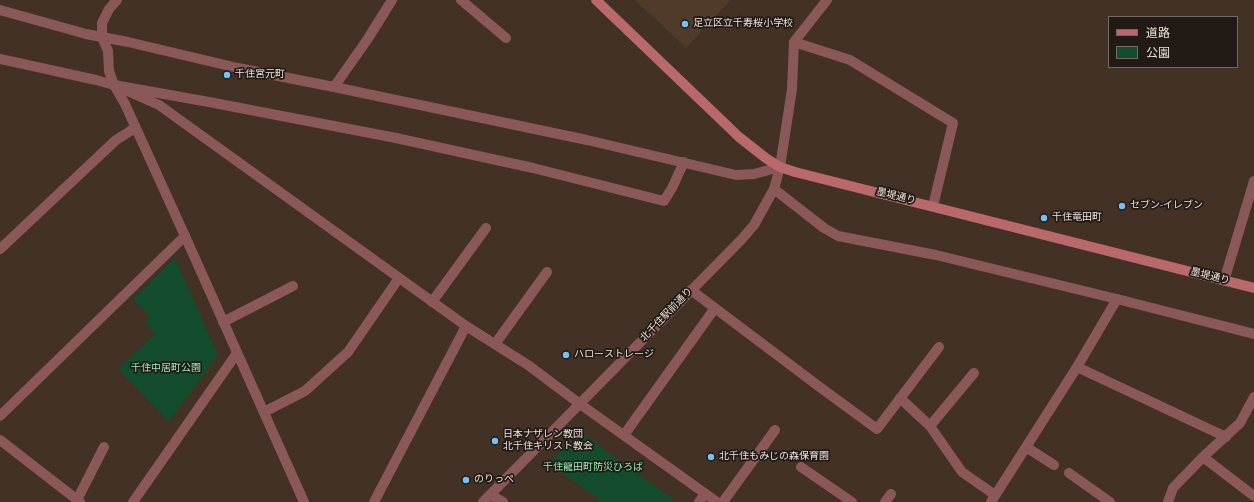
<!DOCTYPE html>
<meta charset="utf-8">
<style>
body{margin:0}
#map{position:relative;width:1254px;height:502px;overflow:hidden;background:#423124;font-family:"Source Sans 3","Noto Sans JP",sans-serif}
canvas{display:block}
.legend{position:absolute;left:1108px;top:16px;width:130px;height:52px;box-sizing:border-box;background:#221a15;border:1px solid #746a64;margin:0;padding:5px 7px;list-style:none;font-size:12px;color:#eee3db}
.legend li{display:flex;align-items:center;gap:8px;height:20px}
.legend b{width:20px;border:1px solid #746a64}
</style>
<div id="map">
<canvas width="1254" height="502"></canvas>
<ul class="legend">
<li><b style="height:5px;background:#b9696c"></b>道路</li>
<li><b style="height:11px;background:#144d2e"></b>公園</li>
</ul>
</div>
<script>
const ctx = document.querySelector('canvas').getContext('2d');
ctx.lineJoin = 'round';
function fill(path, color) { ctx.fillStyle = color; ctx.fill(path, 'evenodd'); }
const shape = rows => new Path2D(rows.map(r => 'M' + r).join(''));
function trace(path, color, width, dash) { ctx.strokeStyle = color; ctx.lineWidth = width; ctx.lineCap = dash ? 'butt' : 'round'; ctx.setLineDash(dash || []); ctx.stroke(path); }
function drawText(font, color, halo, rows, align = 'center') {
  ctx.font = font + ' "Source Sans 3","Noto Sans JP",sans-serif'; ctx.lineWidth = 3.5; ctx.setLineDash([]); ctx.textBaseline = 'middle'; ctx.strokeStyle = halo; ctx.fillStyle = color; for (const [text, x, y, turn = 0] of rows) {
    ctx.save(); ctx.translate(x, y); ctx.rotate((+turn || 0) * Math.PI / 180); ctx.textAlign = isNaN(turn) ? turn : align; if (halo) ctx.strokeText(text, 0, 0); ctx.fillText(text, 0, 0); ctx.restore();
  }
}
const built = shape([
 [635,0,731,0,686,48]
]);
const green = shape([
 [175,258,218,355,169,422,118,369,155,334,145,323,150,317,133,299],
 [580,432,673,499,671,502,603,502,549,464]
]);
const service = shape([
 [461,0,506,38],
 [691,290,817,385,877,429,939,347],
 [432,302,486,228],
 [223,322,293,286],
 [495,344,547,272],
 [1077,367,1226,437],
 [900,398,930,426,962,472,995,495],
 [264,412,305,391,348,352,399,278],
 [0,416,185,236],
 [930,426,974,373],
 [624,435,715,308],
 [0,440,80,502],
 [1026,447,1054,465],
 [1203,457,1254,496],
 [801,467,852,502],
 [1069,473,1110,502],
 [490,495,503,502],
 [77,500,104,447],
 [133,502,237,353],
 [374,502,466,326],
 [699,502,705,494],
 [723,502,775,430],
 [885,502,891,494],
 [991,502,1077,367,1117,299],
 [1168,502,1173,488,1203,457,1240,423,1254,397]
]);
const minor = shape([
 [0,10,86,34,128,42,238,68,334,87,587,140,736,175,754,174,780,167,792,89,794,42,827,0],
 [794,42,850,60,953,123,933,206],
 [0,59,96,80,114,85,209,102,396,138,533,168,664,201,672,188,684,162],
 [114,85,159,105,466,326,528,365,580,404,717,502],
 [334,87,367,40,392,0],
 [774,189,824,228,838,236,936,255,1117,299,1254,334],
 [1224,281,1254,181]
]);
const tertiary = shape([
 [117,0,109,9,102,23,102,37,108,51,109,71,114,85,125,104,185,236,304,502],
 [0,249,116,140,135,128],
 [483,502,741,240,754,225,774,189,780,167]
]);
const secondary = shape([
 [596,0,739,137,767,159,780,167,795,172,1254,288]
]);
const markers = [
 [685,24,4,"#73c1f5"],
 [227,75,4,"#73c1f5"],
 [1122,206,4,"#73c1f5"],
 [1044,218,4,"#73c1f5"],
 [566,355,4,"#73c1f5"],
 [495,441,4,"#73c1f5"],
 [711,457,4,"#73c1f5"],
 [466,480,4,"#73c1f5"]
];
const poiNames = [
 ["足立区立千寿桜小学校",693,24],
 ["千住宮元町",235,75],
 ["セブン-イレブン",1130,206],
 ["千住竜田町",1052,218],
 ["ハローストレージ",574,355],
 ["日本ナザレン教団",503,435],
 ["北千住キリスト教会",503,447],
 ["北千住もみじの森保育園",719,457],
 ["のりっぺ",474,480]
];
const streetNames = [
 ["墨堤通り",896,197,14],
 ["墨堤通り",1210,277,14],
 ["北千住駅前通り",667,315,-46]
];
const parkNames = [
 ["千住中居町公園",166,369],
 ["千住龍田町防災ひろば",593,468]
];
fill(built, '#503a2a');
fill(green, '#144d2e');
trace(service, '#8a5859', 10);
trace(minor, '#8a5859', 10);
trace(tertiary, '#8a5859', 10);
trace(secondary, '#b9696c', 10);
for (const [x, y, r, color] of markers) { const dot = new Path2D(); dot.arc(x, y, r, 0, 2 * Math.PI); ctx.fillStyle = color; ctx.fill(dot); trace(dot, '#221a15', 1.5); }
drawText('10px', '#eee3db', '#221a15', poiNames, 'left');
drawText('10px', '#eee3db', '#221a15', streetNames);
drawText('10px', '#93efb6', '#221a15', parkNames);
</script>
